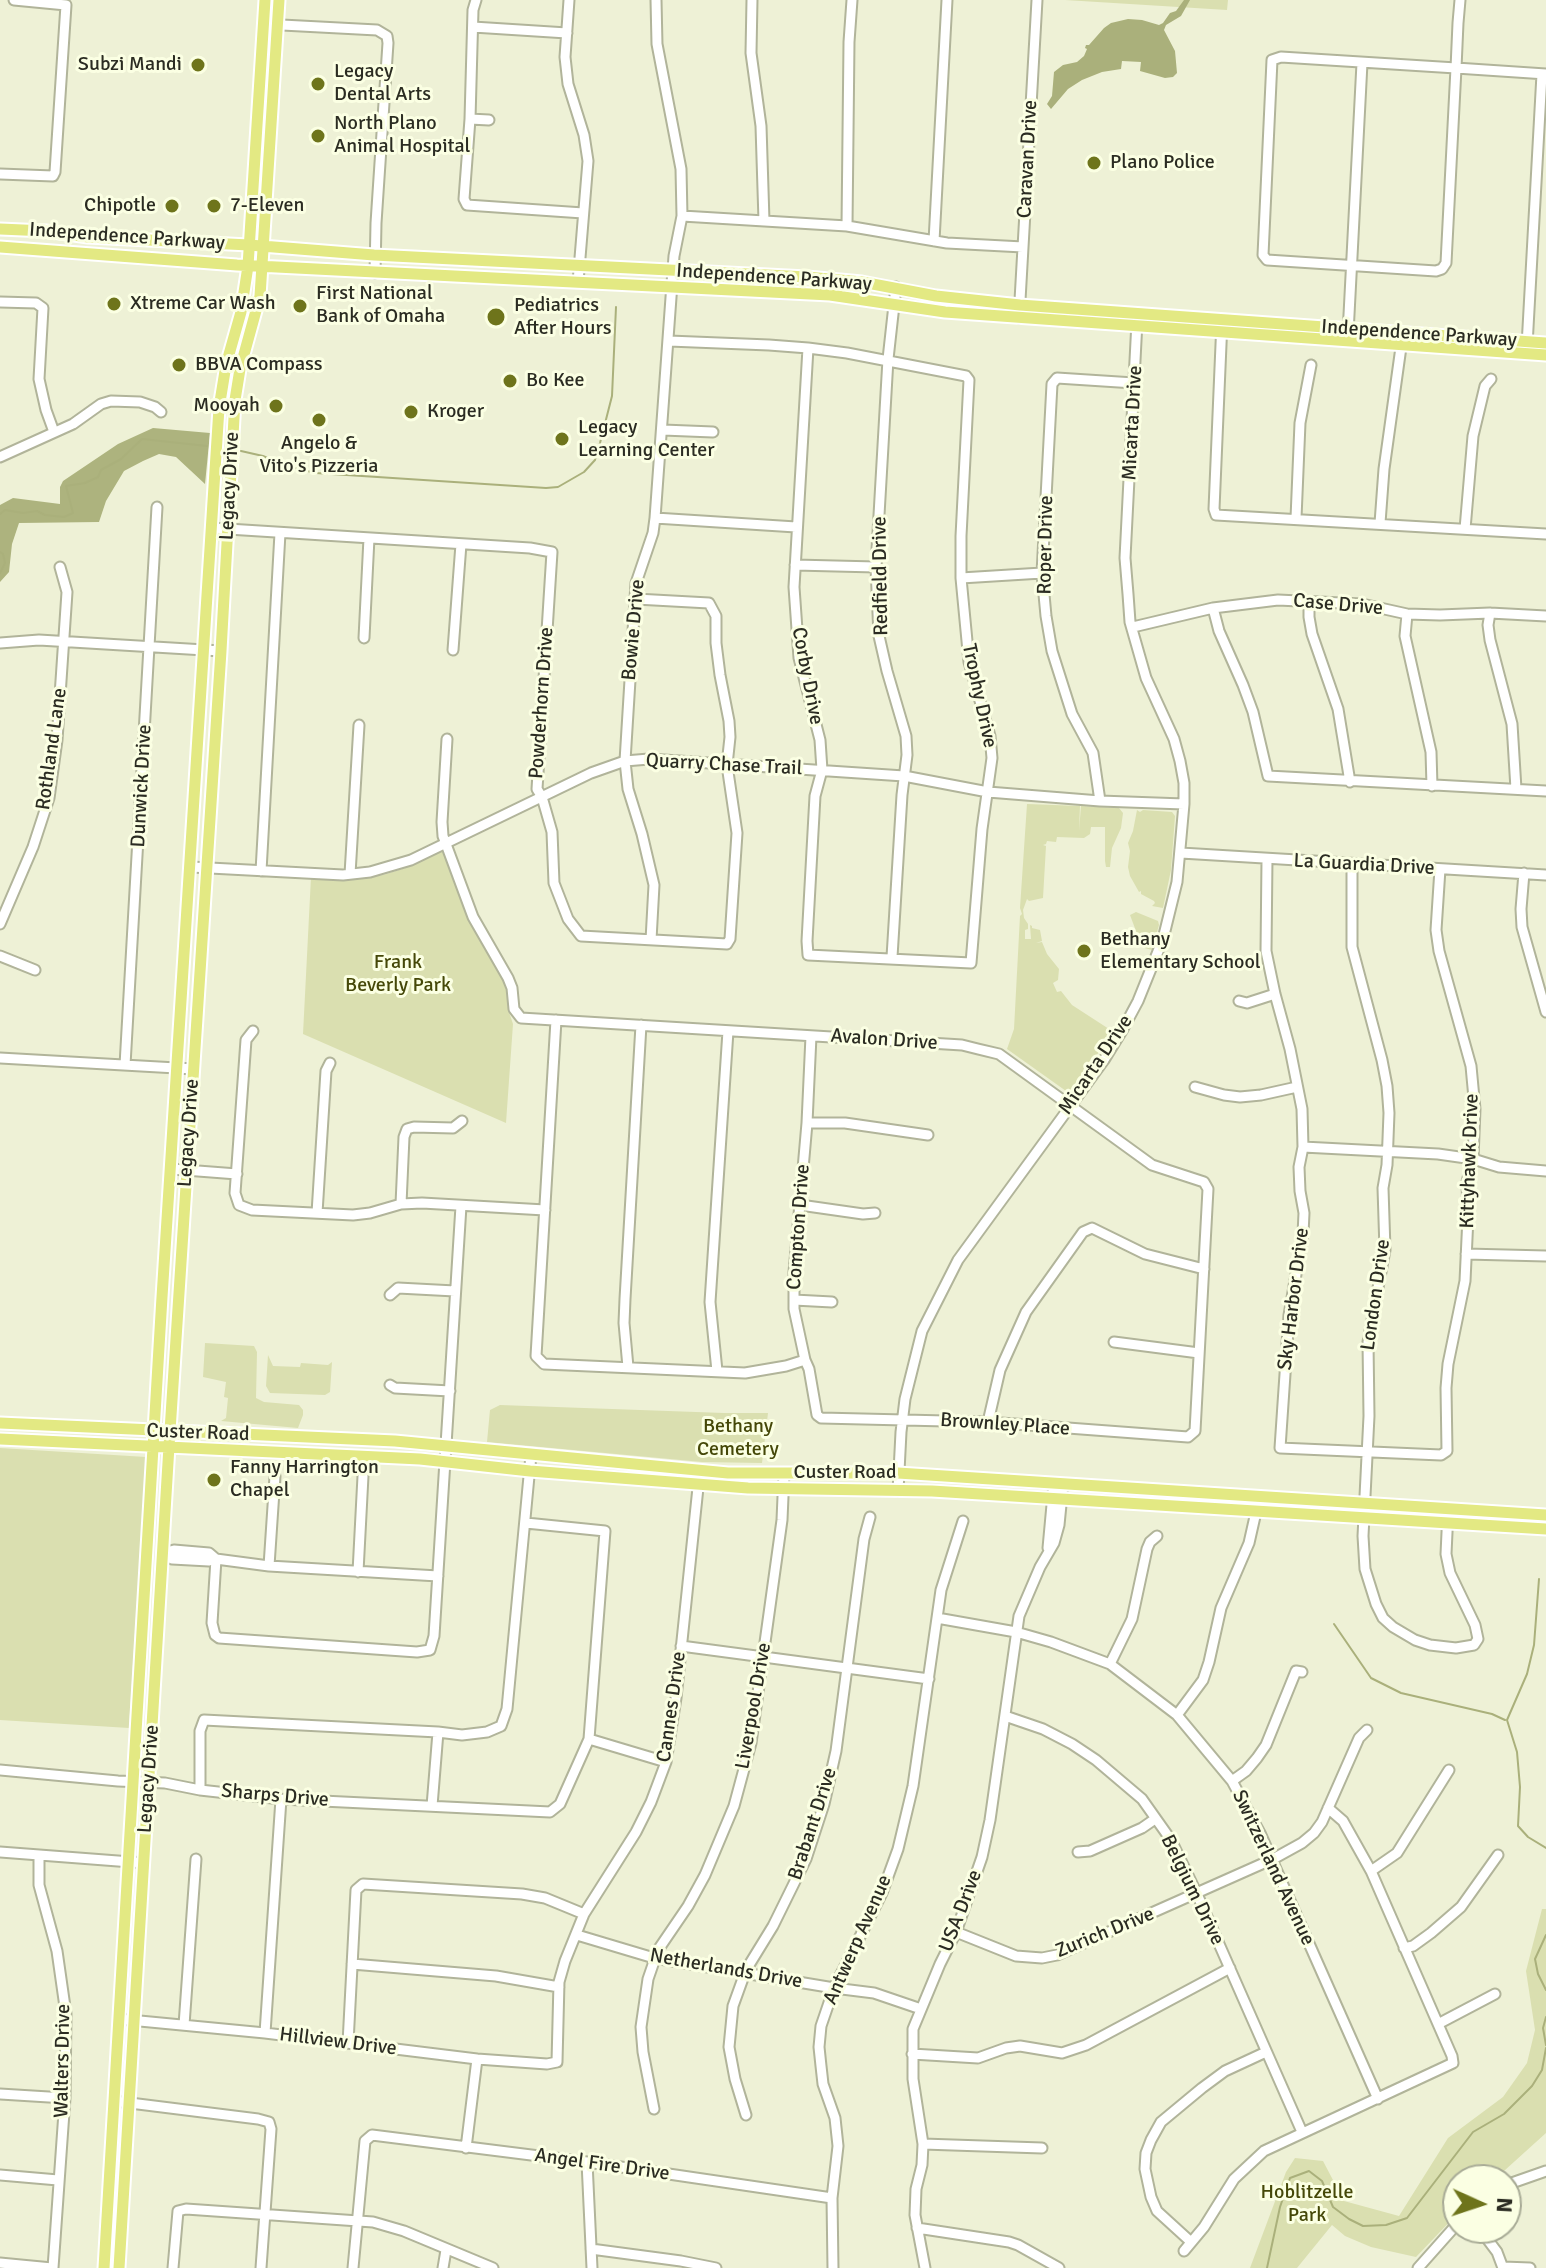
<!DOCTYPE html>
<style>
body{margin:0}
#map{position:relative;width:1546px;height:2268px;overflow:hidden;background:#eef1d6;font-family:Signika,sans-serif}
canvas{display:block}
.north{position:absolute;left:1442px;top:2164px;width:80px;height:80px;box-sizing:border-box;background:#fbffe3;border:2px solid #a8ab96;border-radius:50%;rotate:93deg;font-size:22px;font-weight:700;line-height:32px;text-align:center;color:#2b2c22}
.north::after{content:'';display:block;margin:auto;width:28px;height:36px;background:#6e741b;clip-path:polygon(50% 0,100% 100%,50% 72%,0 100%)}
</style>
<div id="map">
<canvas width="1546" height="2268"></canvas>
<div class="north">N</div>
</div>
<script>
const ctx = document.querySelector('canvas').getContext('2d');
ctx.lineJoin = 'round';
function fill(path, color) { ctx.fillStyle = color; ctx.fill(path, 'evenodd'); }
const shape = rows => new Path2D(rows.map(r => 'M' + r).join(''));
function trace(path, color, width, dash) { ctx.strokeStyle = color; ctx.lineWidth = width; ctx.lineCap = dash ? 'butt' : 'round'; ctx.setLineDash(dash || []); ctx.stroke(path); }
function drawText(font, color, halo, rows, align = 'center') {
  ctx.font = font + ' Signika,sans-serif'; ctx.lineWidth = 6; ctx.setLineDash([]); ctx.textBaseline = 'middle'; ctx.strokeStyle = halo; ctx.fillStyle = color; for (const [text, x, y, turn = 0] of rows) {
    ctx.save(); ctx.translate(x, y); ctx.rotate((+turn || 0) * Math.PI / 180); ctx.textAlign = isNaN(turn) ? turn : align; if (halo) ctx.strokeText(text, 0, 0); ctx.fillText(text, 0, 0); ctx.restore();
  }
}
const green = shape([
 [1065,0,1228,0,1227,10],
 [1027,804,1080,806,1079,831,1081,806,1119,808,1123,813,1121,828,1112,848,1110,867,1106,867,1105,861,1105,827,1091,827,1090,834,1084,838,1057,837,1056,842,1047,841,1046,844,1043,845,1046,846,1043,898,1029,901,1027,899,1023,910,1024,918,1028,924,1028,929,1025,930,1025,939,1031,939,1030,925,1032,926,1032,928,1040,930,1042,941,1036,943,1042,942,1047,954,1059,969,1058,980,1053,983,1057,992,1061,991,1072,1005,1109,1029,1111,1035,1072,1090,1066,1091,1007,1049,1014,1029,1020,916,1022,914,1020,908],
 [1137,810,1140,812,1143,810,1172,812,1175,816,1171,870,1163,908,1152,906,1155,903,1154,901,1141,894,1141,891,1139,892,1130,876,1128,867,1130,851,1128,843,1133,831],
 [440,851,446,852,453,869,458,889,502,978,507,992,508,1009,513,1024,506,1123,303,1034,311,877,346,880,383,875,405,868],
 [1136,912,1158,921,1159,925,1152,950,1133,945,1139,939,1130,915],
 [205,1343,254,1346,257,1352,256,1398,264,1402,299,1405,303,1410,303,1415,298,1428,221,1421,226,1418,228,1398,224,1397,226,1382,203,1377],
 [268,1355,273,1366,300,1367,301,1363,328,1365,332,1362,330,1392,325,1395,270,1393,266,1386],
 [500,1405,724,1413,768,1413,762,1463,702,1462,487,1442,490,1410],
 [0,1448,146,1457,129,1728,0,1720],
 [1542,1909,1546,1909,1546,2133,1494,2180,1458,2180,1458,2213,1416,2257,1371,2247,1345,2236,1332,2225,1297,2268,1250,2268,1286,2172,1295,2158,1323,2161,1344,2201,1399,2216,1448,2138,1503,2097,1527,2063,1535,2030,1526,1971]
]);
const forest = shape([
 [153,428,210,433,205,484,176,457,159,454,143,461,124,471,106,501,99,522,19,523,12,544,9,572,0,582,0,505,13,498,60,504,60,487,63,481,118,444]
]);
const water = shape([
 [1184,0,1190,0,1181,16,1166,25,1164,30,1175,51,1177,73,1173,77,1165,78,1140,71,1141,62,1122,61,1121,69,1102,72,1082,80,1068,89,1051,109,1047,104,1052,96,1054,72,1063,65,1077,62,1084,56,1087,49,1085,48,1086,45,1089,45,1104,28,1111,23,1128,19,1142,20,1159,25,1163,23,1170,13,1176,11]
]);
const stream = shape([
 [241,451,263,456,286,466,316,473,546,488,558,487,584,472,595,460,600,443,612,396,616,307],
 [0,514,5,510,23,513,37,511,45,515,64,517,73,513,66,486,85,483,98,477,101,470,121,459,142,439,207,446],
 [0,552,3,554,5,563,0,573],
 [1539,1579,1534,1645,1527,1674,1507,1720,1517,1752,1520,1787,1518,1826,1528,1837,1546,1848],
 [1334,1624,1371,1678,1401,1693,1492,1714,1505,1720],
 [1546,1935,1535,1959,1538,1974,1546,1990],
 [1546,2017,1543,2028,1546,2045],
 [1267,2268,1280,2207,1290,2178,1309,2171,1322,2181,1333,2207,1349,2219,1363,2226,1386,2225,1407,2218,1473,2132,1504,2114,1532,2086,1542,2070,1546,2048]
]);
const minor = shape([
 [476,0,473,10,470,119,464,199,467,205,583,213],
 [569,0,565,57,568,84,584,135,588,161,578,282],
 [752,0,751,53,761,126,764,221],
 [1460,0,1458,23,1456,68,1446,263,1442,269,1436,271,1267,260,1263,255,1272,60,1281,57,1456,68,1546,74],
 [263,24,377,30,387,36,388,43,376,223,375,273],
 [473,27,567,33],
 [470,119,489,120],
 [0,174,53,176,55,172,66,5,14,0],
 [682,216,847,226,947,243,1023,247],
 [847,226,849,42,852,0],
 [934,241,947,0],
 [0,302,36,303,43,308,39,379,46,410,54,432],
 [1019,318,1037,0],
 [1222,321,1214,509,1216,515,1546,534],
 [1348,334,1362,63],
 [669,341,769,345,808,348,847,353,966,376,969,380,961,536,961,578,969,662,990,736,992,758,982,829,971,963,808,955,807,941,815,796,822,770,820,740,799,658,794,587,808,348],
 [1527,346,1542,74],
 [663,430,713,432],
 [0,457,73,424,101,404,111,401,140,402,155,407,161,412],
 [655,518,796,527],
 [1296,518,1300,423,1311,365],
 [1380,523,1384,469,1402,340],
 [212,528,530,548,552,552,537,789,542,797,552,832,554,883,568,919,581,936,727,944,730,939,737,833,727,765,730,737,729,721,720,675,716,643,716,616,709,603,636,599],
 [1465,529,1473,436,1485,386,1491,379],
 [795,565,876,567],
 [961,578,1042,573],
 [1309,602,1309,617,1312,634,1338,709,1350,782],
 [1213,608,1219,631,1243,685,1253,712,1268,776,1546,791],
 [1490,613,1488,625,1490,640,1512,724,1516,789],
 [1407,614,1405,636,1431,752,1432,786],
 [1133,627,1213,608,1278,600,1362,604,1407,614,1440,615,1490,613,1546,616],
 [364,638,369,538],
 [0,643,39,640,221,651],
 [453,650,461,544],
 [447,739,442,822,443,836,473,917,508,978,512,988,514,1009,521,1018,962,1045,978,1049,999,1054,1152,1165,1204,1182,1208,1189,1195,1431,1188,1437,988,1422,821,1418,817,1415,809,1369,805,1360,794,1309,794,1272,807,1123,811,1036],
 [1100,801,1093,753,1072,714,1052,651,1046,616,1042,573,1052,384,1057,378,1134,383],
 [1181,853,1546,875],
 [1267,859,1266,951,1275,994,1290,1049,1302,1109,1303,1147,1299,1167,1300,1191,1304,1213,1303,1234,1289,1315,1280,1448,1441,1455,1447,1451,1446,1388,1448,1364,1465,1281,1468,1217,1467,1182,1473,1159,1475,1109,1471,1066,1439,951,1436,930,1440,869],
 [1352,865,1352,947,1382,1060,1387,1086,1389,1113,1387,1165,1383,1188,1385,1250,1368,1342,1369,1416,1363,1536,1365,1569,1376,1604,1383,1618,1393,1627,1415,1640,1430,1645,1456,1648,1474,1645,1478,1639,1475,1625,1450,1573,1446,1554,1448,1511],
 [191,867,343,875,370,872,411,860,591,773,625,761,649,759,904,776,988,792,1100,801,1184,804],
 [261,871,280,533],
 [1524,873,1521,909,1522,927,1546,1012],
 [350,874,359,725],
 [0,924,33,847,49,798,57,740,67,592,60,567],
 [651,940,654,885,642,834,628,789,625,761,636,583,653,533,655,518,674,256,682,216,681,169,657,44,656,0],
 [0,956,35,970],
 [892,957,902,795,907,755,906,736,887,671,879,636,876,567,888,359,896,287],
 [1239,1001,1247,1003,1275,994],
 [556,1020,536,1356,544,1364,745,1373,786,1366,805,1360],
 [253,1031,246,1040,235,1193,239,1205,252,1210,353,1215,370,1213,401,1204,422,1203,545,1210],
 [0,1058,194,1069],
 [125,1065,157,507],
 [1195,1087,1224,1095,1240,1097,1261,1095,1297,1087],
 [807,1123,845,1123,928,1135],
 [1303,1147,1438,1154,1473,1159,1499,1167,1546,1171],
 [172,1169,237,1174],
 [401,1204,404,1137,407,1129,414,1127,453,1128,462,1121],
 [800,1205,863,1214,875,1213],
 [317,1213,326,1071,330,1063],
 [1466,1254,1546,1256],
 [390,1295,398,1288,455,1291],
 [794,1300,832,1302],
 [1114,1342,1199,1353],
 [628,1367,624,1323,625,1299,641,1025],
 [717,1371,710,1302,728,1031],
 [390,1385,395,1388,450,1391],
 [988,1422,1000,1370,1026,1312,1083,1232,1092,1228,1145,1254,1204,1269],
 [898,1491,901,1432,905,1399,922,1331,958,1260,1104,1060,1123,1029,1138,1001,1163,939,1177,882,1184,804,1184,783,1180,761,1174,739,1146,678,1130,622,1128,594,1125,558,1137,321],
 [1048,1548,1054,1483],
 [163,1553,172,1559,209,1561,216,1559,269,1566,438,1576],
 [163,1553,174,1550,209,1553,216,1559],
 [216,1559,212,1623,215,1635,219,1638,417,1652,430,1650,434,1636,461,1206],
 [269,1566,275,1476],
 [358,1572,363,1476],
 [937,1618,1016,1632,1051,1642,1110,1664,1177,1715,1232,1781,1260,1833,1378,2099],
 [681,1646,929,1679],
 [1110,1664,1132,1619,1147,1549,1150,1542,1157,1536],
 [1177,1715,1203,1680,1209,1662,1221,1608,1249,1543,1256,1512,1257,1498],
 [1005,1716,1043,1729,1072,1744,1096,1760,1142,1799,1171,1840,1197,1894,1302,2132],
 [589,1739,666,1762],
 [0,1770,118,1781,165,1783,200,1790,281,1799,550,1812,560,1804,589,1739,605,1531,526,1523],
 [1232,1781,1246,1771,1257,1758,1266,1745,1296,1671,1302,1672],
 [200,1790,200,1731,204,1720,438,1732,462,1735,487,1732,501,1726,507,1709,531,1455],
 [432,1806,438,1732],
 [0,1852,144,1863],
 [1078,1852,1090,1851,1142,1828,1155,1819],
 [39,1856,39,1885,57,1951,66,2014,65,2098,53,2268],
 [1371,1871,1397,1853,1449,1770],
 [956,1932,1016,1956,1042,1958,1057,1955,1273,1859,1302,1843,1314,1833,1322,1822,1359,1738,1367,1730],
 [577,1935,654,1958,834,1988,874,1993,921,2009],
 [1404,1948,1413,1946,1431,1933,1461,1907,1498,1855],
 [352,1964,496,1976,559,1987],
 [119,2019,265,2033,477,2059,547,2064,557,2062,559,1982,565,1961,584,1914,636,1832,651,1802,666,1762,676,1698,699,1478],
 [1438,2024,1495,1994],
 [184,2025,196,1859],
 [265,2033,281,1799],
 [348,2043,356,1890,363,1884,522,1894,545,1898,584,1914],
 [912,2054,978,2058,1006,2048,1020,2046,1062,2053,1086,2045,1230,1968],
 [0,2094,65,2098],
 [114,2101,258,2119,269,2122,271,2129,261,2268],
 [654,2109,643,2052,641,2027,648,1979,658,1950,688,1906,705,1875,734,1806,751,1743,782,1520,784,1473],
 [746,2115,735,2079,729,2047,733,2006,746,1970,773,1926,806,1859,824,1804,836,1751,864,1539,870,1517],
 [923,2144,1042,2148],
 [466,2148,477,2059],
 [587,2162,592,2268],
 [0,2175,58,2180],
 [1506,2185,1546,2171],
 [917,2228,1009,2242,1018,2245,1059,2268],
 [1479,2228,1497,2252,1503,2268],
 [1191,2242,1157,2211,1151,2197,1145,2169,1146,2153,1151,2140,1161,2122,1202,2088,1225,2071,1266,2052],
 [591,2249,681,2261,716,2268],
 [1184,2251,1204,2227,1234,2179,1264,2151,1453,2063,1452,2056,1371,1871,1343,1821,1328,1808],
 [0,2263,52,2268],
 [1503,2267,1530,2268],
 [173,2268,178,2211,186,2209,373,2222,404,2231,493,2268],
 [353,2268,365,2141,372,2135,587,2162,832,2198],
 [443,2268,446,2250],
 [833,2268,832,2198,838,2146,835,2118,823,2084,821,2066,819,2047,821,2026,834,1988,882,1893,898,1849,913,1786,941,1590,963,1521],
 [925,2268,915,2215,916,2189,922,2165,923,2144,913,2079,913,2029,940,1964,956,1932,982,1857,990,1820,1019,1616,1040,1567,1054,1543,1059,1525,1063,1484],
 [1418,2268,1458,2223]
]);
const major = shape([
 [0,229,46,231,88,237,249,245,374,255,807,277,862,282,936,296,1020,305,1546,343],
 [0,247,237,265,830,295,945,312,1546,355],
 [0,1423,395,1441,728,1473,898,1473,1546,1515],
 [0,1439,420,1459,530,1471,748,1488,932,1491,1546,1529],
 [104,2268,162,1297,219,408,226,365,241,312,248,266,265,0],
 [119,2268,169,1446,221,651,235,400,240,369,260,296,279,0]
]);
const markers = [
 [198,65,8,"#6e741b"],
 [318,84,8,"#6e741b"],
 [318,136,8,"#6e741b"],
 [1094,163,8,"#6e741b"],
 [172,206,8,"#6e741b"],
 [214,206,8,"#6e741b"],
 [114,304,8,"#6e741b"],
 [300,306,8,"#6e741b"],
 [496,317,10,"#6e741b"],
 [179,365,8,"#6e741b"],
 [510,381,8,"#6e741b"],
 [276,406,8,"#6e741b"],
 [411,412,8,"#6e741b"],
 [319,420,8,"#6e741b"],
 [562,439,8,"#6e741b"],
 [1084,951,8,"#6e741b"],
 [214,1480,8,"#6e741b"]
];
const poiNames = [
 ["Subzi Mandi",182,65,"right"],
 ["Legacy",334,72],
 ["Dental Arts",334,95],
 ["North Plano",334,124],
 ["Animal Hospital",334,147],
 ["Plano Police",1110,163],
 ["Chipotle",156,206,"right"],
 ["7-Eleven",230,206],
 ["First National",316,294],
 ["Bank of Omaha",316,317],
 ["Xtreme Car Wash",130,304],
 ["Pediatrics",514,306],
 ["After Hours",514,329],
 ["BBVA Compass",195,365],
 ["Bo Kee",526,381],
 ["Mooyah",260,406,"right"],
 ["Kroger",427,412],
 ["Legacy",578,428],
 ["Learning Center",578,451],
 ["Angelo &",319,444,"center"],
 ["Vito's Pizzeria",319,467,"center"],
 ["Bethany",1100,940],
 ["Elementary School",1100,963],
 ["Fanny Harrington",230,1468],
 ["Chapel",230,1491]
];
const streetNames = [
 ["Caravan Drive",1028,159,-87],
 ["Independence Parkway",127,237,4],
 ["Independence Parkway",774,278,4],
 ["Independence Parkway",1419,334,4],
 ["Micarta Drive",1133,423,-87],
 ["Legacy Drive",230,486,-87],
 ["Roper Drive",1046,545,-89],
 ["Redfield Drive",881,576,-91],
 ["Case Drive",1338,605,5],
 ["Bowie Drive",634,630,-85],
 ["Corby Drive",807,676,79],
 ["Trophy Drive",979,696,78],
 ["Powderhorn Drive",542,703,-86],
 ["Rothland Lane",52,749,-82],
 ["Quarry Chase Trail",724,765,3],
 ["Dunwick Drive",142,786,-87],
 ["La Guardia Drive",1364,865,3],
 ["Avalon Drive",884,1040,4],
 ["Micarta Drive",1096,1065,-56],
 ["Legacy Drive",189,1133,-86],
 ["Kittyhawk Drive",1470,1161,-88],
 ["Compton Drive",799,1227,-86],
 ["London Drive",1376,1295,-82],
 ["Sky Harbor Drive",1294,1299,-83],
 ["Brownley Place",1005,1425,4],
 ["Custer Road",198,1433,2],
 ["Custer Road",845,1473],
 ["Liverpool Drive",754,1706,-80],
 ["Cannes Drive",672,1707,-82],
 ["Legacy Drive",149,1779,-86],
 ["Sharps Drive",275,1796,5],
 ["Brabant Drive",813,1824,-72],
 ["Switzerland Avenue",1273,1868,65],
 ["Belgium Drive",1192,1890,64],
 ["USA Drive",961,1911,-69],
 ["Zurich Drive",1105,1933,-22],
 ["Antwerp Avenue",858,1940,-66],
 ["Netherlands Drive",726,1969,10],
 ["Hillview Drive",338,2042,7],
 ["Walters Drive",63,2061,-89],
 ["Angel Fire Drive",602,2165,8]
];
const parkNames = [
 ["Frank",398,963],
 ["Beverly Park",398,986],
 ["Bethany",738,1427],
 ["Cemetery",738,1450],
 ["Hoblitzelle",1307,2193],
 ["Park",1307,2216]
];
fill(green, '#dadfb0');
fill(forest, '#adb37e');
fill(water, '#aab07b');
trace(stream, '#aab07b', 2);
trace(minor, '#b1b49a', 13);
trace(major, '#fff', 15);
trace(minor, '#fff', 9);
trace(major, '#e3e983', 11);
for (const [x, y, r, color] of markers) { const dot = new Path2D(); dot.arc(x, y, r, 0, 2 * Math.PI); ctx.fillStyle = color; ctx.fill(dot); trace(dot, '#fbffe3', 3); }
drawText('20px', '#2b2c22', '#fbffe3', poiNames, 'left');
drawText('20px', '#2b2c22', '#fbffe3', streetNames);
drawText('20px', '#454808', '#fbffe3', parkNames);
</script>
